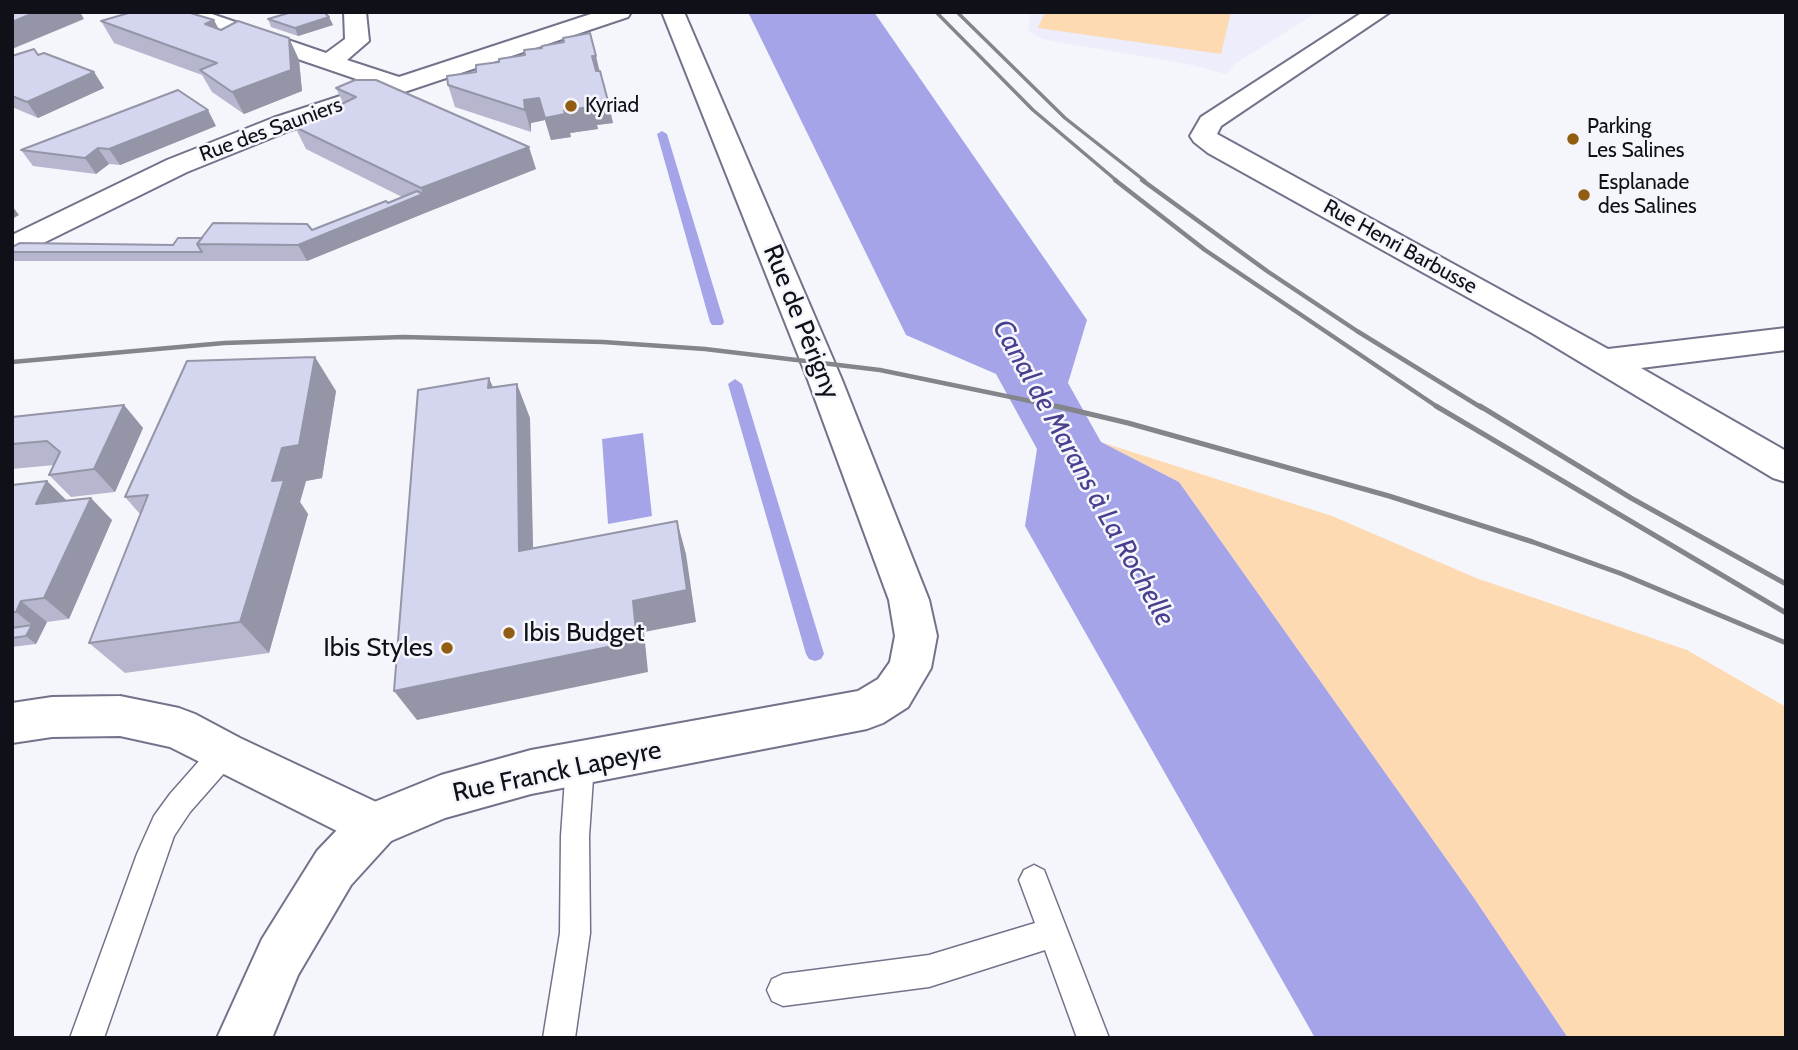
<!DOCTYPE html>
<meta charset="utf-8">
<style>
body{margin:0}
#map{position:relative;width:1798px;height:1050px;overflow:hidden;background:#f5f6fb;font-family:Cabin,sans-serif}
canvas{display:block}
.frame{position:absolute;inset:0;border:14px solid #101019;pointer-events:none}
</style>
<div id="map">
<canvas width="1798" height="1050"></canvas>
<div class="frame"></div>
</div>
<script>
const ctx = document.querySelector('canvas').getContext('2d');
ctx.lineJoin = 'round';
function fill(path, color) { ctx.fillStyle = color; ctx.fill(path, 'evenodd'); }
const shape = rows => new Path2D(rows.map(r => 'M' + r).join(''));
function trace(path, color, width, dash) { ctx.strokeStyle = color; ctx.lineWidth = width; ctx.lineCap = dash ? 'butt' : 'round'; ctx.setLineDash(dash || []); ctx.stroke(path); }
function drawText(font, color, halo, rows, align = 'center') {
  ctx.font = font + ' Cabin,sans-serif'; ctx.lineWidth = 5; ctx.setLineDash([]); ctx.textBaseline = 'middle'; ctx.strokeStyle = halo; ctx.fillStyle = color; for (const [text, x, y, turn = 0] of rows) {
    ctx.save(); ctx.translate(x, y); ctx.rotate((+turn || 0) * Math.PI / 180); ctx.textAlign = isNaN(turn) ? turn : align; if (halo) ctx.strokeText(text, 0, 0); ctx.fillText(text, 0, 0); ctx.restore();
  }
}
const built = shape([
 [1031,12,1318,12,1236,63,1226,74,1192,65,1042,39,1028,30]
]);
const green = shape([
 [1045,12,1231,12,1221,54,1038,28],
 [1101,442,1332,516,1476,578,1687,650,1786,707,1786,1038,1568,1038,1474,898,1179,482]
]);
const water = shape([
 [748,12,874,12,1087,320,1068,383,1101,442,1179,482,1474,898,1568,1038,1315,1038,1025,526,1037,449,996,374,906,335],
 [643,433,652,516,608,524,602,439]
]);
const stream = shape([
 [662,131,667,134,724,322,722,325,712,325,710,322,657,134,662,131],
 [735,379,742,384,824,654,821,659,815,661,809,659,806,654,728,384,735,379]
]);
const service = shape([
 [224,741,234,744,237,753,234,762,190,812,174,836,104,1038,70,1038,137,854,154,816,170,794,214,744,224,741],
 [580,751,590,755,594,764,589,836,590,933,575,1038,543,1038,560,933,561,836,566,764,570,755,580,751],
 [1034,865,1044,870,1109,1038,1077,1038,1045,950,929,987,783,1006,772,1001,767,990,772,979,783,974,929,955,1035,923,1019,880,1024,870,1034,865]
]);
const minor = shape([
 [172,12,206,12,326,53,345,39,344,12,366,12,369,41,347,60,399,77,597,12,631,12,628,17,291,130,187,172,23,253,12,256,12,235,167,160,273,118,374,85,175,17,172,12],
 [1363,12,1390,12,1221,126,1217,134,1608,349,1786,328,1786,350,1641,368,1786,451,1786,482,1773,478,1532,333,1208,153,1194,142,1190,136,1201,117,1363,12],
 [120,696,179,708,195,714,240,738,391,809,398,825,391,841,374,848,357,841,170,747,120,736,52,737,12,743,12,703,52,697,120,696]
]);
const tertiary = shape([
 [662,12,684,12,842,380,929,600,937,636,931,668,908,707,883,723,867,729,531,794,445,818,391,841,351,885,298,975,272,1038,217,1038,262,939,317,851,357,809,441,775,531,750,858,691,878,679,890,662,895,636,889,600,808,380,662,12]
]);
const railFar2 = shape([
 [936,12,1033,110,1117,181],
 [957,12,1065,118,1145,181]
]);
const railFar1 = shape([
 [1115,180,1205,250,1439,408],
 [1142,180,1267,271,1357,331,1482,408],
 [12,362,224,343,403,337,603,342,705,349,880,370,1064,408]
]);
const rail = shape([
 [1056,406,1128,423,1389,496,1533,542,1622,574,1786,643],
 [1436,406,1786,613],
 [1480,406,1631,498,1786,584]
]);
const wall = shape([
 [329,17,333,25,298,36,271,27,268,19],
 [101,21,219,29,289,38,299,60,302,91,244,114,212,92,202,75,114,43],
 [38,55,94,72,104,88,38,118,12,107,12,56],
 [525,55,599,71,613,123,597,125,598,129,570,133,571,137,551,140,545,120,531,123,531,132,455,107,448,85,499,62],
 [336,88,536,169,430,211,307,261,12,261,12,247,173,245,202,238,312,230,402,197,306,149,295,127,343,103],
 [216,126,120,165,109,164,96,174,33,166,21,150],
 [336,391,322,478,306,481,300,502,308,514,269,653,125,673,89,643,140,514,125,497],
 [124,405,143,428,115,492,71,497,49,475,54,465,12,469,12,417],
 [47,481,67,501,112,520,69,619,47,622,36,644,12,647,12,485]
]);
const shadedWall = shape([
 [36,12,80,12,84,19,12,49,12,22],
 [329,17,333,25,298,36,295,28],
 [214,20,225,41,205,24],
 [289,38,299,60,302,91,244,114,232,92],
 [592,56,596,56,601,77,597,78],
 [94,72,104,88,38,118,27,102],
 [539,98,564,110,591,103,608,101,613,123,597,125,598,129,570,133,571,137,551,140,545,120,531,123,531,132,525,110,524,100],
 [208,110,216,126,120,165,109,149],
 [529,147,536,169,430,211,307,261,298,245,423,194,421,188],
 [98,148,109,164,96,174,85,158],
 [12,206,19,215,12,219],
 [315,357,336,391,322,478,306,481,300,502,308,514,269,653,240,622,272,481,282,448],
 [489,378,504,412,488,388],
 [517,384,530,418,534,584,519,551],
 [124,405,143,428,115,492,94,469],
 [47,481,70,504,36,504],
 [91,498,112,520,69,619,44,598],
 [677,521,686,554,696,622,644,632,648,672,417,720,394,691,633,601],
 [21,601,47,622,36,644,26,636,32,625,16,612]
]);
const building = shape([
 [12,12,36,12,12,22,12,12],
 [132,12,187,12,214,20,205,24,221,30,238,21,289,38,291,70,232,92,200,70,217,63,101,21,132,12],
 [292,12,324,12,329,17,295,28,268,19,292,12],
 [590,33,596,56,592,56,596,71,600,71,608,101,591,103,592,107,564,110,565,114,545,118,539,98,524,100,525,110,448,85,447,76,476,72,476,65,499,62,499,59,525,55,524,50,542,48,542,46,564,42,563,38,590,33],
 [34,49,38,55,44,53,94,72,27,102,12,96,12,56,34,49],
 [355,80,376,80,529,147,421,188,295,127,356,97,336,88,355,80],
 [178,90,208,110,109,149,98,148,85,158,21,150,178,90],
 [417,191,423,194,298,245,197,244,213,223,307,224,312,230,386,201,388,203,417,191],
 [178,238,202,238,197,244,202,252,12,252,12,247,20,243,173,245,178,238],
 [315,357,299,445,282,448,272,481,284,480,240,622,89,643,148,495,125,497,187,361,315,357],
 [489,378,488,388,517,384,519,551,677,521,687,590,633,601,637,641,394,691,418,390,489,378],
 [124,405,94,469,49,475,60,452,47,441,12,444,12,417,124,405],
 [47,481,36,504,91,498,44,598,21,601,16,612,12,612,12,485,47,481],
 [32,625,26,636,12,638,12,628,32,625]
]);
const markers = [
 [571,106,7,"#925d12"],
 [1573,139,7,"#925d12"],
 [1584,195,7,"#925d12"],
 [509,633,7,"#925d12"],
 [447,648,7,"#925d12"]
];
const farPoinames = [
 ["Kyriad",585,106],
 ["Parking",1587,127],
 ["Les Salines",1587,151],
 ["Esplanade",1598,183],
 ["des Salines",1598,207]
];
const farStreetnames = [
 ["Rue des Sauniers",271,130,-20],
 ["Rue Henri Barbusse",1400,247,29]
];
const streetNames = [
 ["Rue de Périgny",801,322,68],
 ["Rue Franck Lapeyre",557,772,-12]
];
const poiNames = [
 ["Ibis Budget",523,633],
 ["Ibis Styles",433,648,"right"]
];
const waterNames = [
 ["Canal de Marans à La Rochelle",1083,473,61]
];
fill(built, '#ededfb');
fill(green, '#fedab3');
fill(water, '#a5a4e8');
fill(stream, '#a5a4e8');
trace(service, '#72738a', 3);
trace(minor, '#72738a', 4);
trace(tertiary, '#72738a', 4);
fill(service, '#fff');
fill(minor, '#fff');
fill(tertiary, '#fff');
trace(railFar2, '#84848b', 3.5);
trace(railFar1, '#84848b', 4.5);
trace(rail, '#84848b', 5);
fill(wall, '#b6b7ce');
fill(shadedWall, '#9495a7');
fill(building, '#d4d5ef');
trace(building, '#9495a7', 2);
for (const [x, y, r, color] of markers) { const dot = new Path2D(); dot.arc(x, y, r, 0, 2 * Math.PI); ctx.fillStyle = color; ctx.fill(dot); trace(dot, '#f5f6fb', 2.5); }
drawText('21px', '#101019', '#f5f6fb', farPoinames, 'left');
drawText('21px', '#101019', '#f5f6fb', farStreetnames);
drawText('26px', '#101019', '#f5f6fb', streetNames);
drawText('26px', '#101019', '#f5f6fb', poiNames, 'left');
drawText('italic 28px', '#483f8f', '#f5f6fb', waterNames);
</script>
